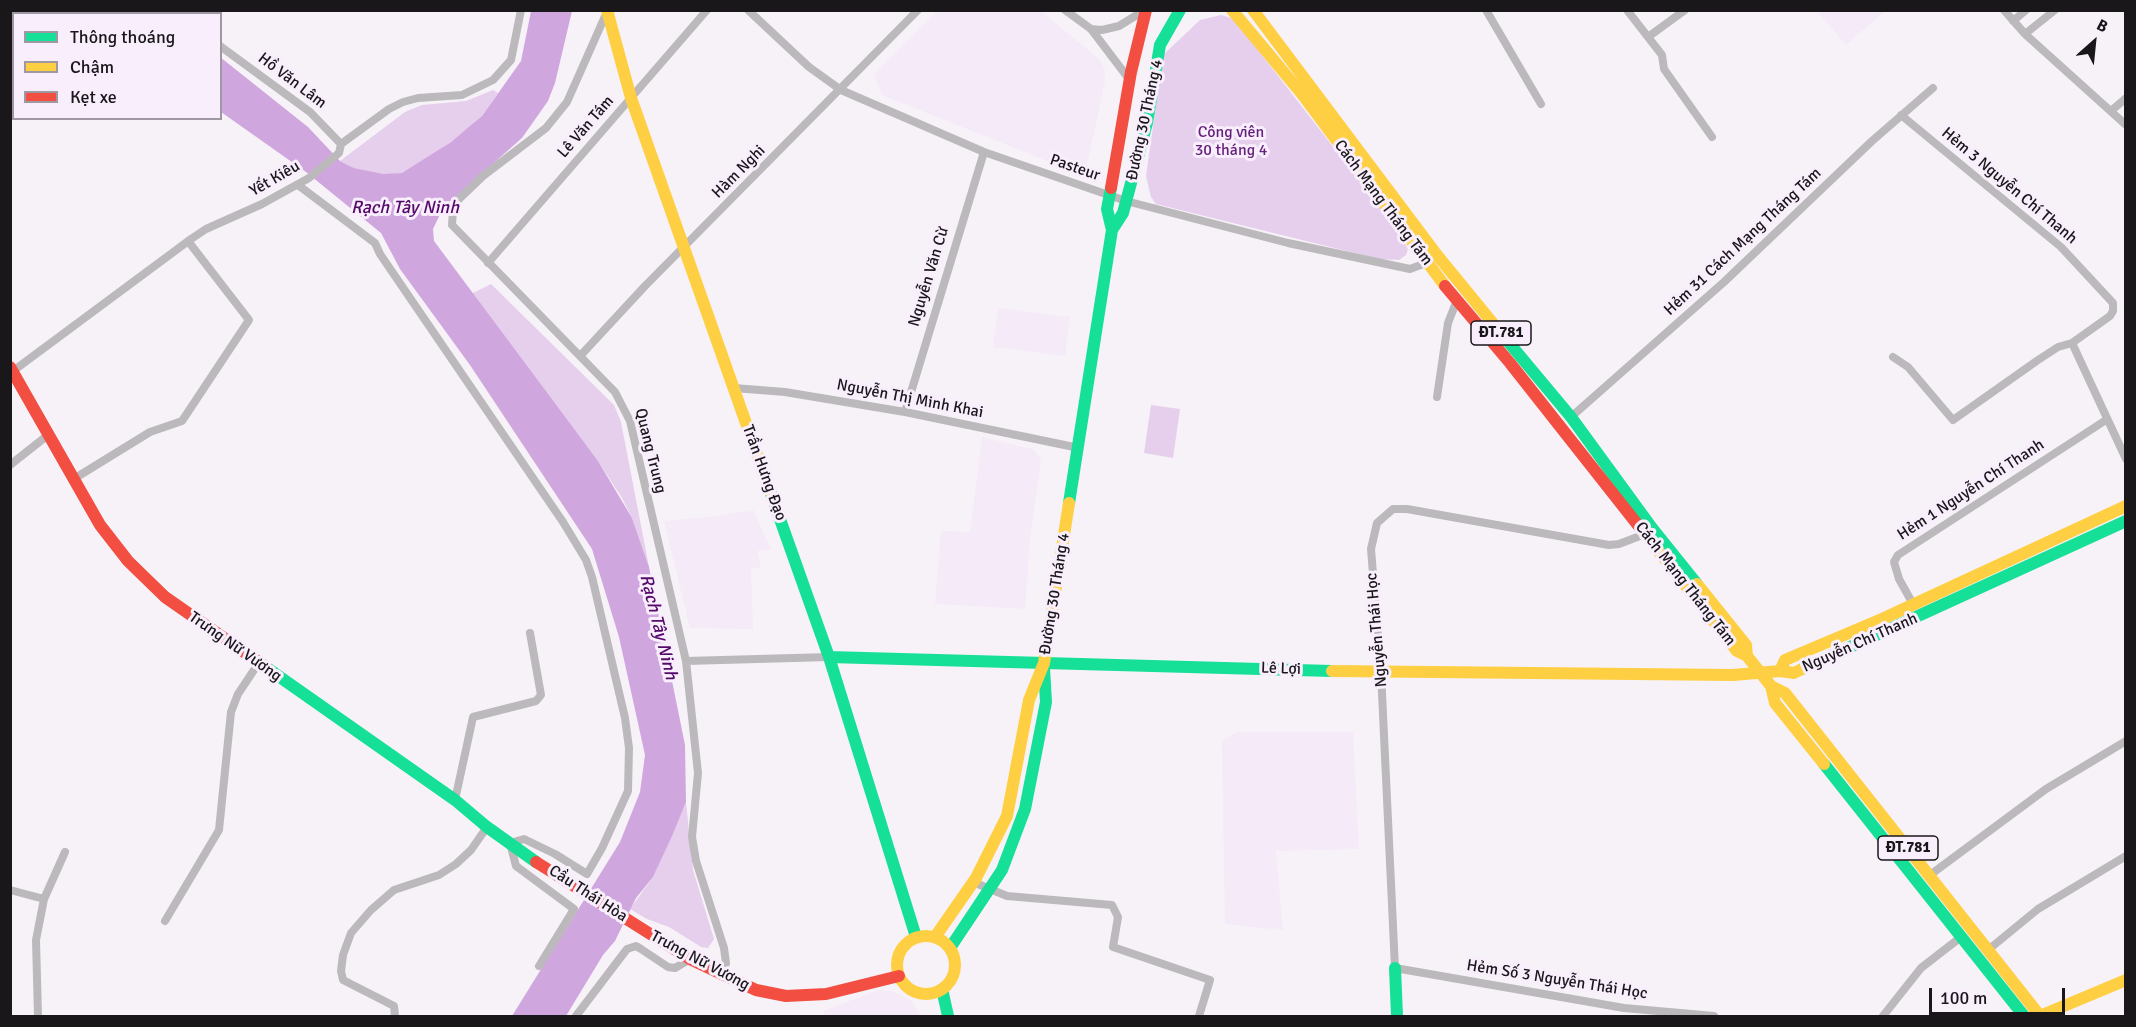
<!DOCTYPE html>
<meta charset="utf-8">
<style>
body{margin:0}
#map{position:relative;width:2136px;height:1027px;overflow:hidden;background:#f7f2f8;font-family:Signika,sans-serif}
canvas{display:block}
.frame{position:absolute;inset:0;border:12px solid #1a171b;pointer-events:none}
.legend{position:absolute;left:12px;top:12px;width:210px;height:108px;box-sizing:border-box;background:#f8eefc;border:2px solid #9f98a2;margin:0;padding:8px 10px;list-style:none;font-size:18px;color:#1a171b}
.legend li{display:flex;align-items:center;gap:12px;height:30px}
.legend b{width:30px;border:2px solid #9f98a2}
.north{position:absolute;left:2064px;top:12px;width:60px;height:60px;-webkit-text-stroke:4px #f8eefc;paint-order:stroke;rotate:27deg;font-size:16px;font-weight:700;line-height:24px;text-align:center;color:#1a171b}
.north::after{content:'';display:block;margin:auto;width:21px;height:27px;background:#1a171b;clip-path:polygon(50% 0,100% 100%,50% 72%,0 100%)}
.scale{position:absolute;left:1929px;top:988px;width:136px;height:27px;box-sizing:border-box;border:3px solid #1a171b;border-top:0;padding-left:8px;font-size:18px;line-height:21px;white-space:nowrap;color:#1a171b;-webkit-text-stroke:4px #f8eefc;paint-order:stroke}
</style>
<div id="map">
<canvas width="2136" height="1027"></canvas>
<div class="frame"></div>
<ul class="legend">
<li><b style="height:8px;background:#16e098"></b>Thông thoáng</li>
<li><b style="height:8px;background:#ffcf43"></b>Chậm</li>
<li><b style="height:8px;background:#f24e42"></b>Kẹt xe</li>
</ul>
<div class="north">B</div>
<div class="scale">100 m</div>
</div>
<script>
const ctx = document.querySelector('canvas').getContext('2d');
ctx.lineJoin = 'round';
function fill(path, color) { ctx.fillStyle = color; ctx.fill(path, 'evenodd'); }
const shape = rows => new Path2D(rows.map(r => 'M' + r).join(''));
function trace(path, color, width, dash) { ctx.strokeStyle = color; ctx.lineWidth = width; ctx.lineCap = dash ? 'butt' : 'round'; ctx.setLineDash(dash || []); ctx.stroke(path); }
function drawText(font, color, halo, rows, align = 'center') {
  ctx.font = font + ' Signika,sans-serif'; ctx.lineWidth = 6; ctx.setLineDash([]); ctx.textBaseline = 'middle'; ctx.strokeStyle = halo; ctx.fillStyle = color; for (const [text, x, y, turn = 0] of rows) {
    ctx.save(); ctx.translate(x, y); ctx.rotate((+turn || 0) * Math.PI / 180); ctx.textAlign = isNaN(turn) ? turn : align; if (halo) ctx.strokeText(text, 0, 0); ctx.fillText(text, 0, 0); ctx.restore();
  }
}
const built = shape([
 [938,10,1041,11,1100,60,1105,70,1105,82,1086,169,1072,171,882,95,874,74],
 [1817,11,1885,11,1846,45],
 [998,308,1070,317,1065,356,993,347],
 [982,437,1035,450,1041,461,1030,539,1025,609,935,604,941,531,970,532],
 [753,510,771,549,757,551,761,567,751,569,753,629,690,628,664,521,709,517],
 [1237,732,1353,732,1359,849,1276,851,1283,930,1225,924,1222,741],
 [879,990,894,992,910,1000,922,1016,825,1016,823,1011]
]);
const green = shape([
 [1221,15,1231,18,1241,28,1399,232,1408,249,1406,255,1399,260,1379,259,1156,204,1151,197,1146,176,1163,55,1200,20],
 [493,90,498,93,482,116,467,130,420,164,402,173,383,175,354,168,340,161,405,112,422,105,466,101],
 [491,284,614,405,621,422,649,567,632,518,622,498,598,461,471,294],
 [1151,405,1180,409,1173,458,1144,453],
 [686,802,693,870,714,939,708,948,701,947,669,927,647,919,630,909,653,877]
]);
const water = shape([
 [531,11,572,11,555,83,548,101,522,138,443,208,433,229,434,241,598,461,632,518,649,567,685,745,686,802,672,836,653,877,636,898,615,941,603,955,566,1016,512,1016,620,842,640,792,645,755,619,637,592,549,470,365,400,269,381,233,306,172,221,112,220,57,308,127,340,161,354,168,383,174,402,173,451,142,482,116,521,61]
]);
const street = shape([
 [169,10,173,14],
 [748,10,809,67,841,90,984,152,1126,201,1288,243,1410,269,1426,263],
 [1065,10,1091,29,1129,79],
 [1486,10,1541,104],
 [1627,10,1662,55,1664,69,1712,137],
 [2004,10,2025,34,2126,125],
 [606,14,567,102,546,128,483,176,459,199,453,211,452,225,615,392,630,421,686,661,698,773,692,837,696,861,724,948,726,963,723,976],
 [2013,21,2026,10],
 [1091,29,1102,30,1119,26,1145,10],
 [2025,34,2055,10],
 [1648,37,1685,10],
 [220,46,310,112,341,144],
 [2111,111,2126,98],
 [298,185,375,243,380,254,563,522,586,560,592,577,625,718,629,748,628,791,602,848,587,874,555,854,524,839,510,843,516,866,574,909,539,966],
 [488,263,707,10],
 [2072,343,2126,459],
 [581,355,645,286,918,10],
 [1893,357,1908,367,1953,420,2038,360,2058,347,2072,343,2110,316,2113,311,2113,303,2061,247,1901,115],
 [13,371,191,239,206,229,262,204,309,178,339,153,341,144,389,109,403,102,418,98,462,95,493,80,511,60,521,10],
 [734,388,785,392,905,412,1079,448],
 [1437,397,1448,323,1457,300],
 [905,412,984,152],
 [1571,417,1724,282,1872,141,1933,88],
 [10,465,48,435],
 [72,480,150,432,182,421,249,320,188,241],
 [1645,534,1619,544,1609,545,1407,509,1393,509,1377,523,1371,549,1381,672,1395,968,1624,1008,1714,1016],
 [1913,604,1899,579,1894,562,1898,555,2106,420],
 [686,661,829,657],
 [455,800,473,717,536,701,541,695,530,633],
 [1930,875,2046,789,2126,741],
 [973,882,1007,896,1112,905,1118,917,1113,947,1210,980,1199,1016],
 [10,890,44,899],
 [165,921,219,830,231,712,238,694,258,664],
 [1988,950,2038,909,2126,856],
 [38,1016,36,940,44,899,65,852],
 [395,1016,394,1006,343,980,341,971,343,955,351,933,371,910,394,890,439,875,456,864,471,850,487,827],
 [576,1016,627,949,636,946,641,949,668,967,675,968,690,959],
 [1883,1016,1921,968,1961,937]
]);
const fast = shape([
 [1112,230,1123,213,1147,123,1160,45,1180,10],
 [1500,332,1571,417,1652,528,1697,584],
 [770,491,829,657,916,937],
 [1069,503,1112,230,1107,209,1111,188],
 [829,657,1332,671],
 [267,668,455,800,487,827,536,862],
 [1802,669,2126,521],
 [1824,764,2024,1016],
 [950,948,1002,870,1025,809,1046,702,1044,668],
 [1395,968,1397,1016],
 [942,989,948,1016]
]);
const slow = shape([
 [607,10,631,98,770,491],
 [1232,10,1302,94,1445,286],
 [1253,10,1437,255,1500,332],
 [1641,529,1737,651,1747,656,1771,686,1775,703,1824,764],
 [1697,584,1746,645,1747,656],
 [1332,671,1733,675,1780,671,1794,673,1802,669],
 [1780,671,1785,660,1882,619,2126,506],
 [1771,686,1785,693,2040,1016],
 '897 965a29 29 0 1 1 58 0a29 29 0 1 1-58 0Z',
 [935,937,976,878,1007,816,1029,700,1044,663,1069,503],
 [2040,1016,2126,980]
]);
const jam = shape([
 [1111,188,1131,72,1146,10],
 [1445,286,1510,363,1641,529],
 [10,367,100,525,128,561,165,597,267,668],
 [536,862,690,959,756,990,786,996,826,994,899,976]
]);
const shields = [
 [1501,333,60],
 [1908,848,60]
];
const shieldNames = [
 ["ĐT.781",1501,333],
 ["ĐT.781",1908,848]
];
const streetNames = [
 ["Hồ Văn Lâm",292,81,37],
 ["Đường 30 Tháng 4",1145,120,-78],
 ["Lê Văn Tám",586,127,-49],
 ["Pasteur",1075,168,19],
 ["Hàm Nghi",739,172,-45],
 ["Yết Kiêu",275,179,-30],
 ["Hẻm 3 Nguyễn Chí Thanh",2009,186,40],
 ["Cách Mạng Tháng Tám",1383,203,53],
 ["Hẻm 31 Cách Mạng Tháng Tám",1743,242,-43],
 ["Nguyễn Văn Cừ",929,277,-73],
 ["Nguyễn Thị Minh Khai",910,399,11],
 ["Quang Trung",650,451,76],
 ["Trần Hưng Đạo",764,473,70],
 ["Hẻm 1 Nguyễn Chí Thanh",1971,490,-33],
 ["Cách Mạng Tháng Tám",1685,584,52],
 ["Đường 30 Tháng 4",1055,594,-81],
 ["Nguyễn Thái Học",1377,630,-95],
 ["Nguyễn Chí Thanh",1860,643,-24],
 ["Trưng Nữ Vương",235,647,35],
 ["Lê Lợi",1281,669,2],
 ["Cầu Thái Hòa",588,894,33],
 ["Trưng Nữ Vương",700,961,28],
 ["Hẻm Số 3 Nguyễn Thái Học",1557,980,9]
];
const parkNames = [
 ["Công viên",1231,133],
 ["30 tháng 4",1231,151]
];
const waterNames = [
 ["Rạch Tây Ninh",405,208],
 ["Rạch Tây Ninh",658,627,76]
];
fill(built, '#f4eaf8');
fill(green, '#e5cfec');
fill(water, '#d0a6df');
trace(street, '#bbb9bc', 8);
trace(fast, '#16e098', 12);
trace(slow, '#ffcf43', 12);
trace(jam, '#f24e42', 12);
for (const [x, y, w] of shields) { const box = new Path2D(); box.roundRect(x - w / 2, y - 12, w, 24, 4.5); ctx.fillStyle = '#f8eefc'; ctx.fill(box); trace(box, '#1a171b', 1.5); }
drawText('bold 15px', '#1a171b', null, shieldNames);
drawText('16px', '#1a171b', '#f8eefc', streetNames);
drawText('16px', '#651f7c', '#f8eefc', parkNames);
drawText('italic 18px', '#55096b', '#f8eefc', waterNames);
</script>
